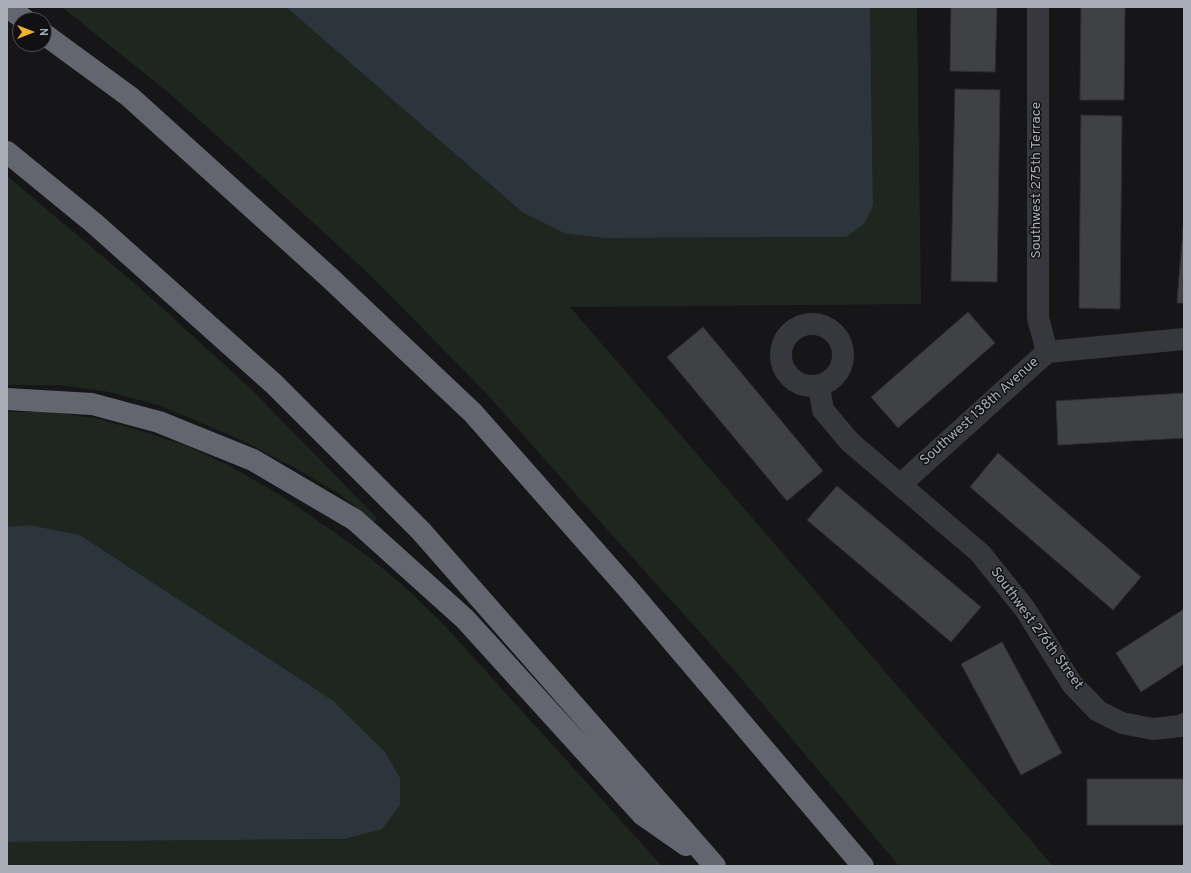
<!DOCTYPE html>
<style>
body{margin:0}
#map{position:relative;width:1191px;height:873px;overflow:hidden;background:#161618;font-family:Overpass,sans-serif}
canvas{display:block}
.frame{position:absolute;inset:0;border:8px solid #a8adb8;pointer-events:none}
.north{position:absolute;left:12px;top:12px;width:40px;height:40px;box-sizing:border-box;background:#111113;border:1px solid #4d4f55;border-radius:50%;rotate:90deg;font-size:11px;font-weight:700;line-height:16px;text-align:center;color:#a8adb8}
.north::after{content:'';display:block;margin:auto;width:14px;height:18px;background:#f2b134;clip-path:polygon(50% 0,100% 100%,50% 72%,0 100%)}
</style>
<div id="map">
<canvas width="1191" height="873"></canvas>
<div class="frame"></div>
<div class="north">N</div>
</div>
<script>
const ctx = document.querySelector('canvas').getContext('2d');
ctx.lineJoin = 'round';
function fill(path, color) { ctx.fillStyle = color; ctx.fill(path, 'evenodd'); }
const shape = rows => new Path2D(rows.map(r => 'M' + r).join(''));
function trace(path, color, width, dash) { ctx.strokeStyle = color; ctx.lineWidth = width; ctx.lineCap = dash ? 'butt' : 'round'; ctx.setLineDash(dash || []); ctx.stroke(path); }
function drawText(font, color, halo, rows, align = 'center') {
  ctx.font = font + ' Overpass,sans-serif'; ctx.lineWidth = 3; ctx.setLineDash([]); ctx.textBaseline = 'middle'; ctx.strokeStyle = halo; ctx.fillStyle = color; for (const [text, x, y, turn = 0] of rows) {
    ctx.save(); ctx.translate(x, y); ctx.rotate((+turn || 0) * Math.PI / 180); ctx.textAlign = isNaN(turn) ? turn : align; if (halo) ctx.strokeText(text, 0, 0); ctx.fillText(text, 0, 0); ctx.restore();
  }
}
const green = shape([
 [62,7,286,7,522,212,566,234,605,238,846,237,873,205,870,7,917,7,921,304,570,307,1053,866,899,866,734,670,613,536,486,393,371,276,293,204,170,94],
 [7,176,139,287,250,388,377,518,375,522,338,493,297,469,241,440,197,421,158,405,109,392,59,385,7,385],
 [7,412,51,412,95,418,145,432,187,446,228,465,282,496,361,551,404,586,446,627,662,866,7,866,7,842,344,839,385,752,331,700,80,535,30,525,7,527]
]);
const water = shape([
 [286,7,870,7,873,205,865,223,846,237,605,238,566,234,522,212],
 [30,525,80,535,332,700,385,752,400,778,400,805,382,829,344,839,7,842,7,527]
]);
const building = shape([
 [951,7,997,7,995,72,950,71,951,7],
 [1081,7,1125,7,1124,100,1080,100,1081,7],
 [955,89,1000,90,997,282,951,281,955,89],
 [1081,115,1122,116,1120,309,1079,308,1081,115],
 [1184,217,1184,303,1177,303,1184,217],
 [968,312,995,343,898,428,871,397,968,312],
 [703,327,823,471,787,501,667,357,703,327],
 [1184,393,1184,438,1058,445,1056,401,1184,393],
 [998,453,1141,577,1113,610,970,487,998,453],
 [837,486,981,607,951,642,807,520,837,486],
 [1184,609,1184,664,1141,692,1116,653,1184,609],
 [1002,642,1062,753,1021,775,961,664,1002,642],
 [1087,779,1184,779,1184,825,1087,825,1087,779]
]);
const minor = shape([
 [1038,7,1038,318,1047,352],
 '781 355a31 31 0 1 1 62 0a31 31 0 1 1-62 0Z',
 [819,386,823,410,850,442,980,553,1025,609,1072,684,1098,711,1122,723,1153,729,1180,726,1184,724],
 [901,484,1047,352,1184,339]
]);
const motorway = shape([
 [8,7,25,20],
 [44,34,130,97,330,278,473,413,629,590,863,866],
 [7,152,95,224,274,384,421,531,715,866],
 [7,399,92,404,159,422,253,460,355,520,465,619,643,815,686,845]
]);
const streetNames = [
 ["Southwest 275th Terrace",1037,180,-90],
 ["Southwest 138th Avenue",980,412,-42],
 ["Southwest 276th Street",1036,629,54]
];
fill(green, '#1e261f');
fill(water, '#2c353c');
fill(building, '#404145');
trace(building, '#303034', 1);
trace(minor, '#37383d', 22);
trace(motorway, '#63666e', 22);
drawText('14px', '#a8adb8', '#111113', streetNames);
</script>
